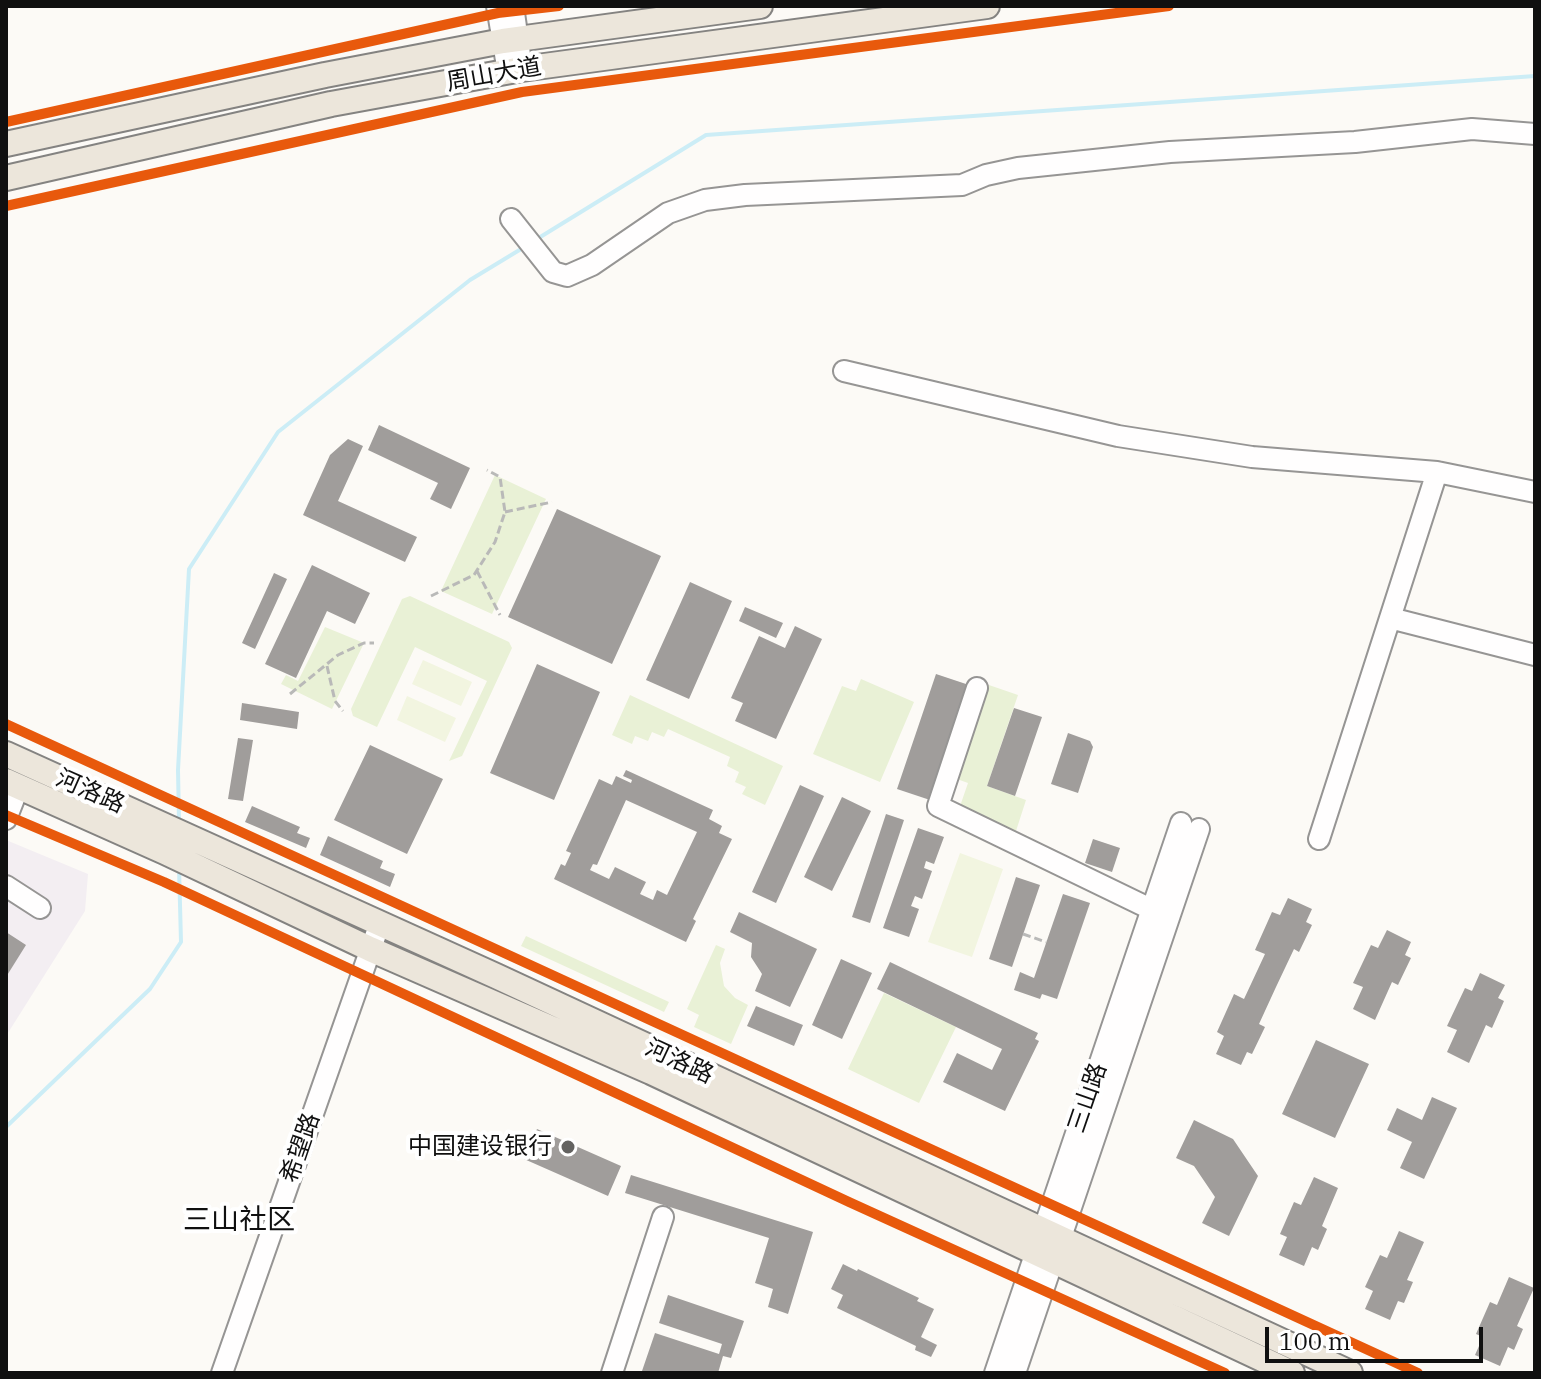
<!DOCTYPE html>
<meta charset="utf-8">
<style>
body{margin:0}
#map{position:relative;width:1541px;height:1379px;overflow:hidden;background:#fcfaf6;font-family:"IBM Plex Serif",serif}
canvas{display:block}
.frame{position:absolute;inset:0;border:8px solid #101010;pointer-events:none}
.scale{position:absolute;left:1265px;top:1327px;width:218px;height:36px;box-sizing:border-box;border:4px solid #101010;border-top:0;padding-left:10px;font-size:24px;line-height:28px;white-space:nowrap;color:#101010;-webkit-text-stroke:6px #fff;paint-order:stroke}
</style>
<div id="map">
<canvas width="1541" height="1379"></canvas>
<div class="frame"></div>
<div class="scale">100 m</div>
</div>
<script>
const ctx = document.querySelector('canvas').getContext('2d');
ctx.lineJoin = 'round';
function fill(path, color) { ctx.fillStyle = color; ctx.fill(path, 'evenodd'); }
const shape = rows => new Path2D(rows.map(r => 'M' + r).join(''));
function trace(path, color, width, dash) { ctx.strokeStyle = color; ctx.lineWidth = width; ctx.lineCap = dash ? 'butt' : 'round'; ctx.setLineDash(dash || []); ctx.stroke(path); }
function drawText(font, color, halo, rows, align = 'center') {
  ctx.font = font + ' "IBM Plex Serif","Noto Sans SC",serif'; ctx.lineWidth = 8; ctx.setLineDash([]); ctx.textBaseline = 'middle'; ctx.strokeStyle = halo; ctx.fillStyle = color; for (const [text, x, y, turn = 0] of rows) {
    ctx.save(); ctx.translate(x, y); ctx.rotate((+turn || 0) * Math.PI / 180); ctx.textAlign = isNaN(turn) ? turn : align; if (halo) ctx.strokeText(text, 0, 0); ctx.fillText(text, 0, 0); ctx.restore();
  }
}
const industrial = shape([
 [6,840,88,874,85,911,6,1036]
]);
const green = shape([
 [495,475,546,499,492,614,441,591],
 [410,596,509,642,512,648,462,756,449,761,487,681,415,647,377,727,353,716,351,709,402,599],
 [325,627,364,643,332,709,281,684,286,675,298,681],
 [861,679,914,702,880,782,813,754,842,686,856,691],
 [986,684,1018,695,987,786,1026,800,1016,831,958,812,968,783,954,778],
 [630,695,783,766,765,805,742,794,746,787,735,782,739,772,727,766,730,757,668,729,664,737,652,732,648,741,635,736,632,744,612,735],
 [526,936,669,1002,664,1012,521,946],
 [716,945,725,949,720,963,724,986,735,998,748,1005,731,1044,694,1027,699,1015,687,1009],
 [884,993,956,1027,919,1103,848,1069]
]);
const pitch = shape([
 [423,660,472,682,461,706,412,684],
 [407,696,456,718,445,742,397,720],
 [960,853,1003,869,972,957,928,942]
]);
const stream = shape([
 [537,239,706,135,1535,76],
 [179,822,178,770,189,569,278,432,470,280,526,246],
 [6,1127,150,989,181,942,179,867]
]);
const building = shape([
 [379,425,470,468,451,509,430,499,438,483,368,450],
 [348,439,363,446,338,501,417,537,405,562,303,515,330,455],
 [557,509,661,556,612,664,508,617],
 [312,565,370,593,355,624,327,611,296,678,265,664],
 [274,573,287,579,255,649,242,643],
 [690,582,732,601,689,699,646,680],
 [745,607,783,623,776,638,739,621],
 [795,626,822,639,776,739,735,721,743,703,731,698,759,636,785,648],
 [537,664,600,692,554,800,490,773],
 [936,674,969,685,930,800,897,789],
 [242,703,299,712,297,729,240,720],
 [1014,708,1042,717,1015,796,987,786],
 [1068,733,1090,741,1093,747,1078,793,1051,784],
 [238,738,253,740,243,801,228,799],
 [370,745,443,779,407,854,334,820],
 [626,770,713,810,709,819,722,826,719,833,732,839,693,919,696,921,686,942,554,879,561,864,565,866,571,853,566,851,599,779,612,785,616,776,631,783,632,780,623,776],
 [626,800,697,832,667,895,657,890,653,900,640,894,646,882,615,867,609,879,590,870,593,864,597,865],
 [800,785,824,796,776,903,752,892],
 [842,797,871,811,832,891,804,877],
 [252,806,300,827,297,833,310,838,306,848,245,822],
 [886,814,904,820,870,923,852,917],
 [918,828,944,837,934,864,926,861,924,868,932,871,922,899,915,896,911,906,919,909,909,937,883,928],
 [328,836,383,861,380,868,395,874,390,887,320,855],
 [1093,839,1120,848,1112,872,1085,863],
 [1016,877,1040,885,1012,967,989,959],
 [1063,894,1090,903,1057,999,1042,994,1040,999,1014,990,1020,972,1034,978],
 [1288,898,1312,909,1306,922,1312,925,1299,952,1294,949,1276,987,1259,1024,1265,1027,1252,1054,1247,1052,1241,1065,1216,1054,1224,1036,1217,1032,1234,994,1244,999,1265,954,1255,950,1272,912,1280,915],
 [739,912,817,949,790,1007,755,991,762,974,751,957,752,943,730,932],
 [1387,930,1411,942,1405,955,1411,958,1398,985,1392,982,1375,1020,1353,1009,1363,987,1353,983,1371,945,1378,948],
 [6,932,26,945,6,977],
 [841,959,872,973,842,1039,812,1025],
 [890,962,1038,1033,1035,1039,1039,1041,1005,1111,943,1082,957,1053,992,1070,1002,1049,877,989],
 [1480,973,1505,985,1498,998,1504,1001,1492,1028,1486,1025,1469,1063,1447,1052,1457,1030,1447,1026,1465,988,1472,991],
 [756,1006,803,1025,794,1046,747,1026],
 [1316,1040,1369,1064,1335,1138,1282,1114],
 [1432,1097,1457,1108,1424,1179,1400,1168,1412,1142,1387,1130,1397,1108,1422,1120],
 [1194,1120,1233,1139,1258,1176,1229,1236,1202,1223,1215,1197,1194,1166,1176,1158],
 [537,1129,621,1166,608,1196,524,1159],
 [631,1175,813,1232,788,1314,768,1307,773,1289,755,1283,769,1238,625,1193],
 [1314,1177,1338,1188,1322,1226,1327,1229,1318,1250,1312,1247,1304,1266,1279,1255,1287,1237,1280,1234,1294,1202,1301,1205],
 [1399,1231,1424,1242,1407,1280,1413,1282,1404,1303,1398,1301,1390,1320,1365,1309,1373,1291,1365,1287,1380,1255,1387,1258],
 [843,1264,857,1271,858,1269,919,1298,917,1301,934,1309,921,1337,937,1345,931,1357,915,1350,916,1346,837,1308,843,1295,831,1289],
 [1509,1277,1534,1288,1517,1326,1523,1329,1514,1350,1508,1347,1500,1366,1475,1355,1483,1337,1476,1334,1490,1302,1497,1305],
 [668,1295,744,1321,731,1358,723,1356,718,1373,642,1371,655,1333,719,1354,722,1344,659,1323]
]);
const path = shape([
 [505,512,552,502],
 [477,571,500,615],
 [431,596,474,575,495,542,505,512,500,477,487,470],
 [327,666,335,701,343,711],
 [290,694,338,655,364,643,374,643],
 [1023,934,1046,942]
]);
const minor = shape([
 [497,6,508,72],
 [513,6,522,69],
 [511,219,553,272,567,276,592,265,668,213,705,200,745,195,962,185,986,175,1018,168,1170,152,1355,142,1472,129,1535,134],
 [844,371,1118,436,1252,457,1437,472,1535,492],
 [1390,618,1535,655],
 [977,688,938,806,1161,914],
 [6,819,19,786],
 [1319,839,1437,472],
 [6,886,40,908],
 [222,1373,376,934],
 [612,1373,663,1217],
 [995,1373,1181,823],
 [1015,1373,1199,829]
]);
const major = shape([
 [6,144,325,75,503,41,760,6],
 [6,178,331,104,522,69,987,6],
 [6,754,496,976,1350,1373],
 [6,781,165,852,370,949,651,1072,1292,1373]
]);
const cycleway = shape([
 [6,122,498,13,559,6],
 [6,206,522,92,1169,6],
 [6,724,1418,1373],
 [6,815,164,882,849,1202,1225,1373]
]);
const markers = [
 [568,1147,8,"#636260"]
];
const streetNames = [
 ["周山大道",494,75,-10],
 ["河洛路",90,792,24],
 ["河洛路",679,1062,25],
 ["三山路",1088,1098,-71],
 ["希望路",301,1148,-71]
];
const poiNames = [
 ["中国建设银行",552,1147]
];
const quarterNames = [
 ["三山社区",239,1221]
];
fill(industrial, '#f3eef2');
fill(green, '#e9f1d6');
fill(pitch, '#f2f5e0');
trace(stream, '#ccedf6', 4);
fill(building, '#a09d9b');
trace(minor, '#969594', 24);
trace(major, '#848381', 28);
trace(path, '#b9b9b8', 3, [8, 4]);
trace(minor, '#fffefe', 20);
trace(major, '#ece6db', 24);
trace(cycleway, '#e8590c', 10);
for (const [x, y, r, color] of markers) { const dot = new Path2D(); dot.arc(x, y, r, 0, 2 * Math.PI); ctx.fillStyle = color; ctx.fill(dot); trace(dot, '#fff', 3); }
drawText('24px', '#101010', '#fff', streetNames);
drawText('24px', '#101010', '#fff', poiNames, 'right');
drawText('28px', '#101010', '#fff', quarterNames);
</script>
